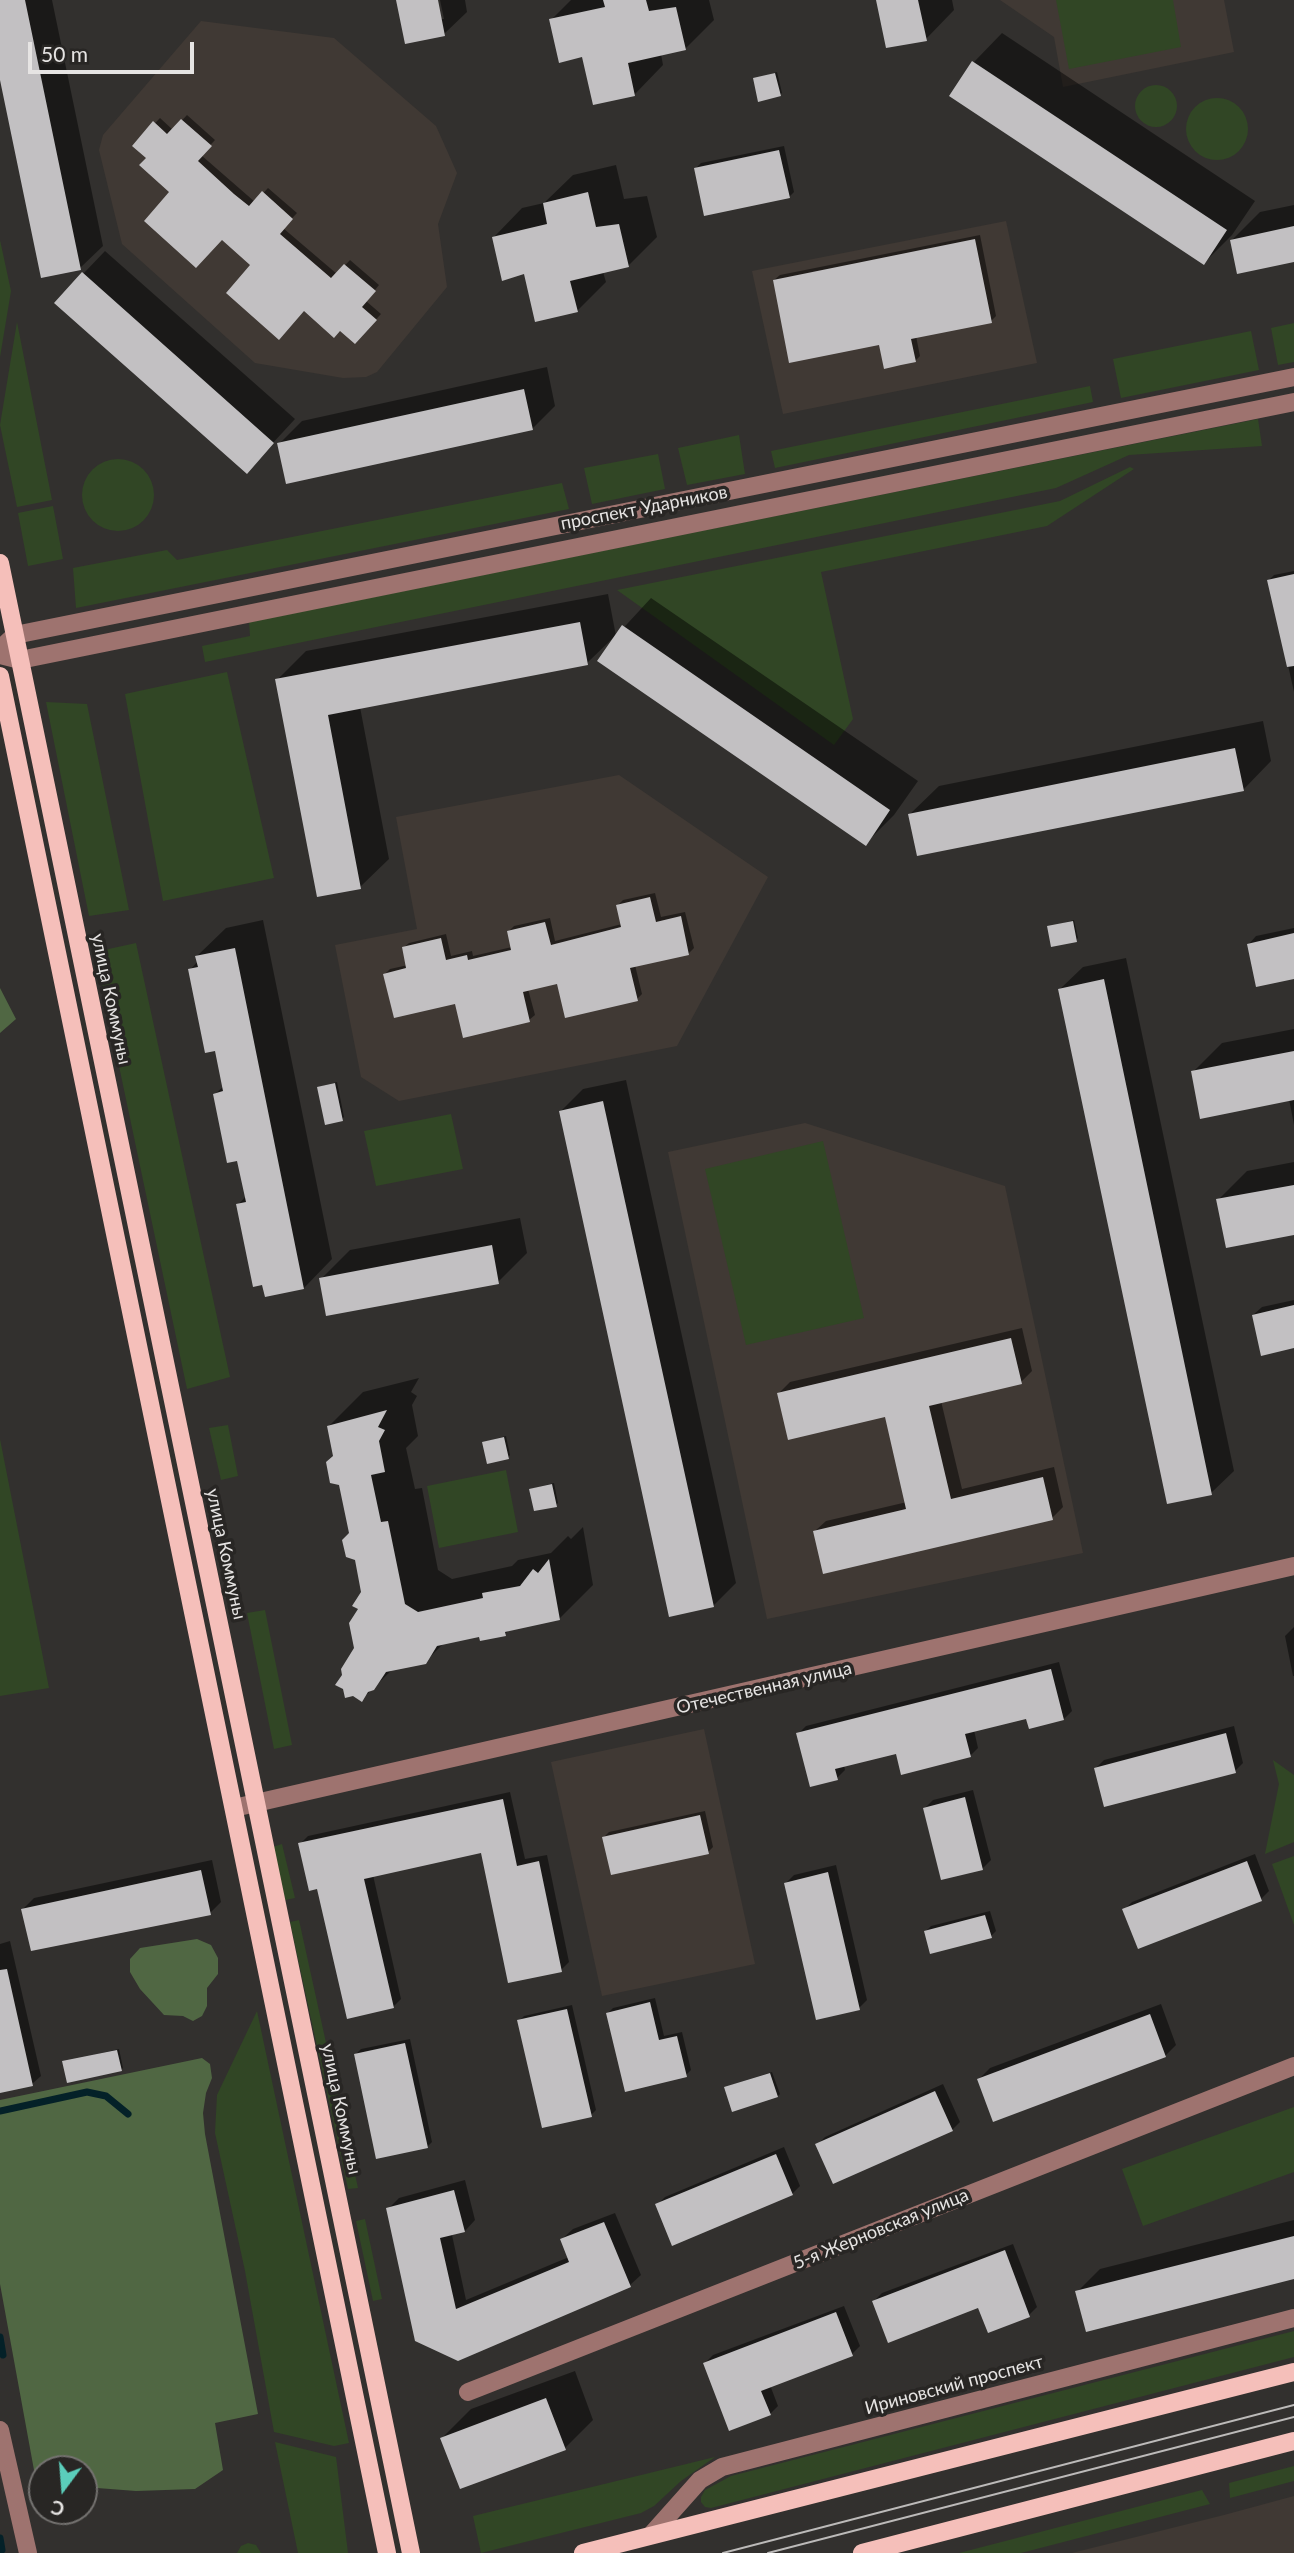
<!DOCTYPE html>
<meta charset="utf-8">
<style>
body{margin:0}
#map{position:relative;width:1294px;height:2553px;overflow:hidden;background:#32302e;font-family:Lato,sans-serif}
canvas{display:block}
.north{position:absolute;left:28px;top:2455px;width:70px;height:70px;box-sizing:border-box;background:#282624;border:2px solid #747270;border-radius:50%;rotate:196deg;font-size:19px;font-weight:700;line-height:28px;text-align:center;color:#e6e4e3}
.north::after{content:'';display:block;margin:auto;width:24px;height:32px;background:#5bcebb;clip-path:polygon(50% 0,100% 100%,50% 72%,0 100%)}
.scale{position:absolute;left:28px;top:42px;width:166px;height:32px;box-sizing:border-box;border:4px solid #e6e4e3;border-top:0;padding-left:9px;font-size:21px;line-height:24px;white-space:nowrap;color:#e6e4e3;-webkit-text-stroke:5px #282624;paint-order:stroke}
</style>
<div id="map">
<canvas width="1294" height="2553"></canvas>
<div class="north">С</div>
<div class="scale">50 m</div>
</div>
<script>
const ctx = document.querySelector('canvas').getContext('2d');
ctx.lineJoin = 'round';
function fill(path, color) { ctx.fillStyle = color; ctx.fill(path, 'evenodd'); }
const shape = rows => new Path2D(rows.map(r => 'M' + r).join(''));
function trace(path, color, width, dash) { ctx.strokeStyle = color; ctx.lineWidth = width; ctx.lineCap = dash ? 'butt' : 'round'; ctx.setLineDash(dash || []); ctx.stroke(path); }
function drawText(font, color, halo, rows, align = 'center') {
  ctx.font = font + ' Lato,sans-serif'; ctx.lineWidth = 7; ctx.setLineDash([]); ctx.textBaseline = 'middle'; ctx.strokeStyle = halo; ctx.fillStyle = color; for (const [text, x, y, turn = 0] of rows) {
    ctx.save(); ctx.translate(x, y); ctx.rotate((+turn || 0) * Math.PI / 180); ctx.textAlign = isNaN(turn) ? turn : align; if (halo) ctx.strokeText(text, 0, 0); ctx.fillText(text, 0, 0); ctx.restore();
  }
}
const built = shape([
 [1000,0,1224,0,1234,52,1063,87,1054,37],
 [201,21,334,38,436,126,457,173,438,224,447,287,377,372,366,377,343,378,255,363,122,244,99,150,103,135],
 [1006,221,1037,363,783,414,752,271],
 [619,775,768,877,677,1046,399,1101,361,1077,335,945,417,929,396,817],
 [805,1123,1005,1186,1083,1553,767,1619,668,1152],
 [704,1729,755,1964,602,1996,551,1762],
 [1294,2496,1294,2553,1072,2553,1224,2515]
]);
const green = shape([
 [1056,0,1173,0,1181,47,1069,69],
 '1135 106a21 21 0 1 1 42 0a21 21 0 1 1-42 0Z',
 '1186 129a31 31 0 1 1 62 0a31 31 0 1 1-62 0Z',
 [0,240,11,291,0,357],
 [17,322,52,500,17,507,0,425],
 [1294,323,1294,362,1278,365,1271,328],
 [1251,331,1259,370,1121,398,1113,359],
 [1090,386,1093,402,775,468,771,451],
 [1258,419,1262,446,1129,455,1056,488,205,662,202,646,250,636,249,622],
 [739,435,745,474,687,485,678,448],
 [658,454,665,489,592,504,584,468],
 '82 495a36 36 0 1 1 72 0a36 36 0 1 1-72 0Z',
 [1130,467,1134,469,1047,526,821,572,853,719,834,745,617,590,1060,501],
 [562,483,569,509,76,608,73,568,167,550,177,560],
 [53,506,63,559,28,566,18,513],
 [227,672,274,878,163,901,125,694],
 [46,702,87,704,129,910,89,916],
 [136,943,230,1377,187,1389,95,952],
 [451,1114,463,1169,376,1186,364,1131],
 [823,1141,864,1318,746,1345,705,1169],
 [228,1425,238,1476,221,1480,209,1428],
 [0,1439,49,1688,0,1696],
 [506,1470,518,1532,439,1548,427,1486],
 [265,1610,292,1745,274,1749,247,1613],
 [1273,1760,1294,1775,1294,1842,1265,1854,1279,1784],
 [282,1844,295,1898,285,1900,273,1847],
 [1294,1856,1294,1925,1272,1864],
 [299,1920,358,2188,348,2189,290,1922],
 [257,2011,349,2443,334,2446,274,2432,245,2271,215,2133,217,2095],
 [1294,2107,1294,2172,1143,2226,1122,2169],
 [365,2219,382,2299,373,2301,356,2221],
 [1294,2331,1294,2357,711,2508,705,2507,701,2502,701,2497,705,2490,731,2476],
 [275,2442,336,2457,348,2553,298,2553],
 [715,2457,681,2481,654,2506,641,2513,481,2553,473,2516],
 [1294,2466,1294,2481,1230,2498,1229,2483],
 [1202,2490,1210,2504,1021,2553,959,2553],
 [248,2543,256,2545,261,2553,237,2553,241,2546]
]);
const forest = shape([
 [0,988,16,1019,0,1033],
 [197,1939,211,1945,218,1958,218,1974,207,1988,207,2006,202,2016,193,2021,183,2016,164,2015,140,1989,130,1972,130,1959,140,1948],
 [202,2058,210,2064,212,2078,206,2093,203,2113,205,2134,258,2414,215,2423,223,2470,195,2489,136,2491,84,2487,84,2469,42,2469,42,2482,36,2481,0,2284,0,2100]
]);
const shadow = shape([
 [0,0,52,0,103,246,80,268,0,72],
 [398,0,436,0,440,19,444,19,440,0,465,0,467,12,444,34],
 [571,0,709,0,714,20,685,49,661,54,663,65,635,94,583,55,551,20],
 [878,0,952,0,954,10,926,39],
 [1002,33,1255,201,1232,235,1204,263,951,95,974,62],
 [777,72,782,93,780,95,755,79],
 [187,115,215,140,201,155,255,202,268,188,297,213,283,228,337,274,350,260,379,285,366,301,381,314,355,342,341,329,304,309,253,265,172,192,148,158,134,145,160,118,173,130],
 [784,146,794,192,789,197,696,168,701,163],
 [616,165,624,199,647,196,657,237,628,266,603,272,606,282,577,311,525,271,494,237,522,208,544,203,573,175],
 [1294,205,1294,261,1232,240,1260,212],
 [980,235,996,316,991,321,916,336,920,356,915,361,774,280,780,275],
 [105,251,295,419,247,471,83,274],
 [547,367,555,406,532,429,279,444,302,421],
 [1294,571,1294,692,1269,580,1274,575],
 [608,594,616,636,651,598,918,781,894,815,865,844,613,638,587,663,360,707,389,859,360,887,277,680,306,651],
 [1263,721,1271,761,1243,790,910,814,939,786],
 [655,893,661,917,685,912,694,948,689,953,635,965,642,994,637,999,559,982,528,989,535,1015,529,1020,457,1002,385,974,390,969,408,965,403,948,409,943,446,934,451,956,472,951,473,956,512,947,509,931,514,926,550,918,555,941,622,924,618,905,623,900],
 [263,920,332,1259,304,1288,238,1205,246,1196,239,1159,215,1094,224,1086,216,1049,190,970,198,961,197,956,226,928],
 [1074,920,1078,938,1076,940,1049,927],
 [1294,928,1294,977,1249,944,1256,936],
 [1126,958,1234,1471,1211,1493,1060,989,1083,967],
 [1294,1029,1294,1125,1289,1099,1193,1072,1222,1043],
 [626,1080,736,1583,713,1606,561,1111,583,1089],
 [337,1082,344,1117,342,1119,319,1087],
 [1294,1162,1294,1233,1218,1200,1247,1171],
 [520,1218,527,1253,498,1282,321,1279,350,1250],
 [1294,1300,1294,1346,1253,1315,1262,1307],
 [1022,1328,1032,1371,1021,1382,941,1401,962,1489,1054,1467,1063,1507,1052,1518,815,1531,826,1521,907,1502,886,1415,779,1393,790,1382],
 [419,1378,411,1392,417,1396,412,1405,418,1436,406,1448,415,1489,422,1488,438,1570,452,1579,512,1566,518,1560,551,1553,568,1536,571,1539,583,1527,593,1585,559,1619,510,1629,505,1634,480,1635,444,1643,425,1662,393,1669,362,1699,356,1648,363,1593,329,1426,363,1392],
 [506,1436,510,1455,508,1458,484,1442],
 [554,1483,558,1503,556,1505,531,1489],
 [1294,1627,1294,1676,1293,1676,1285,1636],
 [1059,1662,1072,1711,1064,1719,1027,1717,974,1730,978,1748,970,1756,897,1752,844,1765,845,1770,837,1778,798,1734,806,1726],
 [1234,1726,1243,1763,1235,1771,1096,1768,1104,1760],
 [973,1790,991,1860,983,1868,942,1878,925,1808,933,1800],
 [510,1792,525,1859,547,1855,569,1962,561,1970,483,1851,373,1875,401,1999,393,2007,319,1887,300,1844,308,1836],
 [705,1811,713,1847,708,1852,604,1837,609,1832],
 [1255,1854,1269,1891,1261,1899,1124,1910,1132,1902],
 [212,1860,221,1902,210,1913,23,1909,34,1898],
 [836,1865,867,2000,859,2008,786,1883,794,1875],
 [990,1911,996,1931,991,1936,926,1931,931,1926],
 [10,1941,41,2076,32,2084,0,2091,0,1944],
 [655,1998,664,2036,682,2032,691,2070,686,2075,608,2013,613,2008],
 [1161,2004,1176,2045,1165,2056,979,2079,990,2068],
 [572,2005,596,2110,591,2115,519,2021,524,2016],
 [410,2039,432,2142,427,2147,356,2054,361,2049],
 [119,2049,123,2068,121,2070,64,2062],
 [772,2072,780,2094,778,2096,728,2086],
 [943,2084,960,2122,952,2130,817,2145,825,2137],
 [784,2147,800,2186,792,2194,673,2243,657,2205,665,2197],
 [465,2180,475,2220,465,2231,452,2235,466,2300,569,2257,562,2239,573,2229,615,2213,641,2275,630,2285,458,2359,388,2209,399,2198],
 [1294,2220,1294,2277,1077,2292,1100,2269],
 [1013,2244,1037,2307,1029,2315,979,2306,874,2301,882,2293],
 [844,2306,860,2346,852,2354,770,2385,778,2406,770,2414,705,2363,713,2355],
 [575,2371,593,2420,565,2448,442,2438,471,2409]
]);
const stream = shape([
 [0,2111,87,2092,106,2096,128,2114],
 [0,2337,3,2355],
 [0,2538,2,2550,0,2551]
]);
const building = shape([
 [0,0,25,0,81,270,41,278,0,80],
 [396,0,438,0,445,36,405,44],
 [603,0,646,0,649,11,676,7,686,50,628,63,635,96,593,105,582,57,559,63,549,19,605,7],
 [876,0,918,0,927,41,886,48],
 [972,61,1227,230,1204,265,949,96],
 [775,73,781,96,758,102,753,78],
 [181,119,212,146,198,161,234,194,249,206,262,191,293,219,280,234,331,278,344,264,376,291,362,307,377,320,355,344,340,331,334,338,304,311,279,340,226,293,250,265,222,240,196,268,144,221,169,192,139,165,146,158,132,146,153,121,167,134],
 [779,150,790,198,704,216,694,168],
 [588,192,596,227,619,224,629,267,570,281,578,312,535,322,524,274,502,281,492,237,547,224,543,203],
 [1294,226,1294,262,1237,274,1230,240],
 [975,239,992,323,911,339,916,362,901,365,884,369,879,345,789,363,773,280],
 [82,272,274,443,247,474,54,303],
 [524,389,533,430,286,484,277,443],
 [1294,574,1294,666,1287,667,1267,580],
 [580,622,588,665,328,715,361,889,317,897,275,679],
 [622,625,890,810,866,846,597,661],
 [1235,748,1244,791,917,856,908,814],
 [650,897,656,922,681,916,689,955,630,968,638,1001,565,1018,557,984,523,992,530,1022,463,1038,455,1004,394,1018,383,974,406,968,402,947,441,938,446,960,467,955,468,960,511,950,507,931,545,922,551,945,621,927,616,905],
 [1073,921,1077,942,1051,947,1047,926],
 [1294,933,1294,979,1256,987,1247,944],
 [235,948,304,1289,265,1297,262,1285,253,1287,236,1204,246,1202,237,1161,227,1163,213,1094,223,1091,215,1051,205,1053,188,969,198,967,195,956],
 [1104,979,1212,1495,1167,1504,1058,989],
 [1294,1051,1294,1100,1200,1119,1191,1071],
 [335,1083,343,1121,325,1125,317,1087],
 [603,1101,714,1607,669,1617,559,1111],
 [1294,1185,1294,1235,1226,1248,1216,1199],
 [492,1245,499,1284,326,1316,319,1278],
 [1294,1305,1294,1348,1261,1356,1252,1315],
 [1011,1338,1022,1384,929,1406,951,1499,1043,1477,1053,1520,823,1574,813,1531,906,1509,885,1417,788,1440,777,1393],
 [387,1410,378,1427,385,1430,379,1441,385,1472,371,1475,381,1522,388,1521,405,1604,418,1612,483,1598,482,1593,520,1586,533,1569,538,1573,549,1559,560,1620,505,1632,506,1636,480,1641,479,1637,437,1646,426,1664,386,1672,374,1690,368,1692,362,1702,353,1696,345,1698,343,1689,335,1685,342,1675,341,1669,354,1648,349,1623,358,1609,352,1606,361,1592,355,1560,346,1557,342,1540,349,1533,339,1485,330,1483,326,1462,333,1456,327,1426],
 [504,1437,509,1459,487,1464,482,1442],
 [552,1484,557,1507,534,1511,529,1489],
 [1051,1669,1064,1720,1029,1729,1026,1719,965,1734,971,1757,901,1775,896,1754,835,1769,838,1780,810,1787,796,1733],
 [1226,1733,1236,1773,1104,1807,1094,1768],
 [965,1797,983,1870,941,1880,923,1808],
 [503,1799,517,1866,539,1861,562,1972,508,1983,481,1853,364,1879,394,2008,347,2019,317,1889,309,1891,298,1843],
 [700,1815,709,1854,611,1875,602,1837],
 [1247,1861,1262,1901,1138,1949,1122,1909],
 [201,1870,211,1915,31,1951,21,1909],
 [828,1872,860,2010,816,2020,784,1883],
 [985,1915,992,1938,930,1954,924,1931],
 [7,1969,33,2086,0,2093,0,1970],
 [650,2002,659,2040,677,2036,687,2077,625,2092,606,2013],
 [567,2009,592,2117,542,2128,517,2020],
 [1150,2014,1166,2057,993,2122,977,2079],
 [405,2043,428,2148,376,2159,354,2054],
 [117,2050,122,2071,67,2083,62,2061],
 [770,2073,778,2097,732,2112,724,2087],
 [935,2091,953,2131,833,2184,815,2144],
 [776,2154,793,2195,672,2246,655,2204],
 [454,2190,465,2232,440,2238,456,2309,569,2262,560,2239,604,2222,631,2287,458,2361,415,2341,386,2208],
 [1294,2236,1294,2279,1086,2332,1075,2291],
 [1005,2250,1030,2317,988,2333,978,2308,888,2343,872,2301],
 [836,2312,853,2356,761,2391,771,2415,729,2431,703,2363],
 [546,2398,566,2450,460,2489,440,2438]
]);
const minor = shape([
 [0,649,15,635,1294,377],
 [0,655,20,660,1294,402],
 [234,1808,1294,1566],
 [468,2392,1294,2066],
 [0,2430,28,2553],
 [651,2535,700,2480,722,2467,1294,2318]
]);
const major = shape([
 [0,563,411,2553],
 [0,676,387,2553],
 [583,2553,1294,2372],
 [862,2553,1294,2441]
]);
const tram = shape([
 [723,2553,1294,2405],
 [768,2553,1294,2417]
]);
const streetNames = [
 ["проспект Ударников",644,508,-11],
 ["улица Коммуны",111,999,78],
 ["улица Коммуны",226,1554,78],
 ["Отечественная улица",764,1688,-13],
 ["улица Коммуны",341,2109,78],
 ["5-я Жерновская улица",881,2229,-22],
 ["Ириновский проспект",954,2385,-15]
];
fill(built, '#403934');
fill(green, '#314625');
fill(forest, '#506743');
fill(shadow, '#0007');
trace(stream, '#042128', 7);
fill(building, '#c2c0c2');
trace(minor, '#9e736f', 18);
trace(major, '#f5bfba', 18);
trace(tram, '#bcbab9', 2);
drawText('18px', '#e6e4e3', '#282624', streetNames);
</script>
